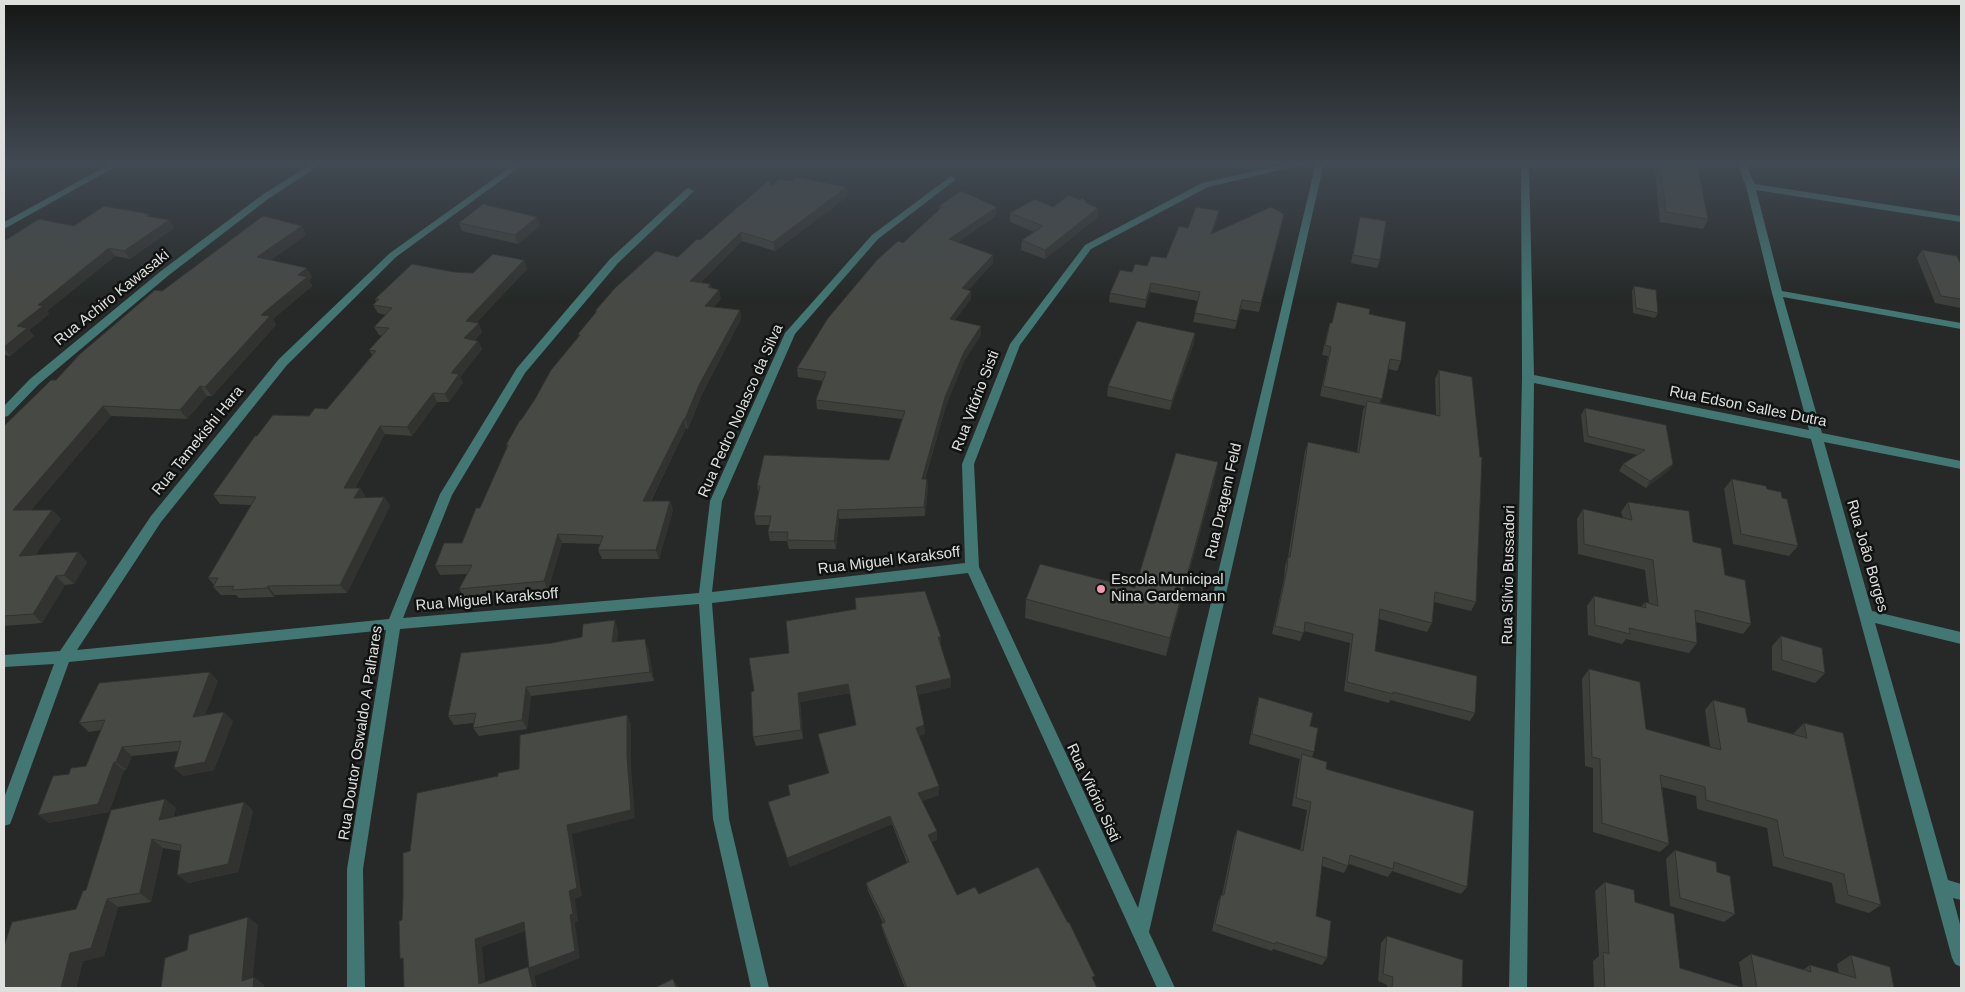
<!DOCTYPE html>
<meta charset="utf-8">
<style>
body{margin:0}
#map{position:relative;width:1965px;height:992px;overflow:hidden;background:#262927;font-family:Helvetica,sans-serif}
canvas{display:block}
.frame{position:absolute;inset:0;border:5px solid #dee0de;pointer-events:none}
</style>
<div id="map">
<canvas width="1965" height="992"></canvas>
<div class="frame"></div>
</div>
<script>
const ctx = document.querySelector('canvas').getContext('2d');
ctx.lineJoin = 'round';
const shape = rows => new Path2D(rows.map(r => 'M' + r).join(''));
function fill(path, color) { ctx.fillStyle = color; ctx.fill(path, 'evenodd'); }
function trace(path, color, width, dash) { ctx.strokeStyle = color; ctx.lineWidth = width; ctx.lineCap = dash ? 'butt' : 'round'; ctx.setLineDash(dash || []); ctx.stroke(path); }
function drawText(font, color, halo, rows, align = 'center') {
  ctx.font = font + ' Helvetica,sans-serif'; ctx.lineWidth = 5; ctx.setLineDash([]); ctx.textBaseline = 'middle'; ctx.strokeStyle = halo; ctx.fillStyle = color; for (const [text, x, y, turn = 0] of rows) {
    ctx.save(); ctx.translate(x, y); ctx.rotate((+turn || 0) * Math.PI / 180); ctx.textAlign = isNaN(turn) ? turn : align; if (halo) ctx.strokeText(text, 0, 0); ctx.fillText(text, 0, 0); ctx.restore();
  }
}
const minor = shape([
 [112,163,122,163,4,229,4,222,112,163],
 [313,163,323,163,268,199,169,275,38,385,8,416,4,417,4,406,30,379,161,271,262,195,313,163],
 [516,163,525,163,396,257,287,365,161,522,77,650,389,619,440,494,517,368,610,259,686,189,689,188,694,191,692,193,618,263,525,373,452,495,403,618,699,593,710,501,785,333,872,235,951,176,956,179,954,181,878,239,795,334,722,501,712,592,965,563,962,464,1010,344,1085,245,1202,183,1289,163,1303,163,1302,165,1208,187,1091,249,1020,345,974,464,979,567,1138,908,1316,163,1324,163,1149,932,1175,988,1157,988,968,573,712,603,729,819,769,988,751,988,713,819,699,604,400,629,363,869,365,988,347,988,347,869,386,630,69,662,12,819,10,824,4,826,4,798,54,664,4,667,4,655,60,651,151,516,279,359,390,253,516,163],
 [1521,163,1529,163,1534,375,1809,430,1772,293,1746,186,1737,163,1745,163,1755,184,1961,216,1961,222,1756,190,1782,291,1961,323,1961,329,1783,297,1822,433,1961,461,1961,469,1824,442,1872,611,1961,632,1961,644,1875,623,1948,880,1961,884,1961,900,1953,898,1961,928,1961,967,1955,964,1952,958,1811,439,1534,383,1527,988,1509,988,1522,378,1521,163]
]);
const wall = shape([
 [1654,163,1697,163,1708,219,1703,229,1660,222],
 [773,186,848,196,775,251,742,241,700,283,710,284,711,287,721,299,714,307,740,310,741,319,702,394,688,429,686,428,651,501,670,501,673,510,659,559,602,559,598,550,600,544,562,543,548,590,464,598,459,589,467,574,440,575,435,566,462,543,480,508,507,447,506,445,521,420,579,336,578,334,596,313,595,311,678,257],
 [939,206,996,216,958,242,993,263,968,290,971,291,971,299,955,320,981,326,981,335,964,361,946,406,925,479,927,479,928,488,925,516,839,519,836,549,789,549,787,541,770,541,768,532,770,525,756,525,754,516,759,493,757,486,889,460,902,419,817,409,816,400,823,381,798,377,797,368,903,243,939,210],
 [1053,207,1098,217,1045,259,1021,250,1022,240,1034,232,1010,222,1010,213],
 [1219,211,1217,220,1212,233,1284,214,1259,312,1241,309,1235,329,1193,322,1198,301,1150,292,1145,308,1109,302,1110,293,1132,272,1166,258,1188,228],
 [149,214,150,217,169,220,174,228,130,259,115,256,47,311,49,314,29,330,34,336,10,356,4,355,4,241,74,226],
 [537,217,540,226,518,244,462,231,459,223],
 [1360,217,1380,260,1377,268,1351,263,1358,225],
 [302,226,306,235,271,260,312,277,309,280,312,286,273,319,276,325,212,396,207,396,187,419,111,416,31,510,52,510,61,519,35,555,78,552,87,562,74,584,65,585,42,623,4,626,4,426,56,380,162,291],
 [1922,250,1961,265,1961,308,1935,303,1917,258],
 [524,260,527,269,476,323,482,332,475,340,478,341,482,349,460,377,463,383,449,402,437,402,412,436,385,434,355,488,360,488,365,496,364,498,384,497,390,506,347,593,275,595,274,597,239,598,236,595,221,595,213,587,214,585,208,578,251,505,220,504,213,495,257,436,327,409,372,355,369,350,382,336,379,335,374,327,386,315,378,313,373,305,376,302,375,299,473,273],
 [1634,286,1658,313,1655,318,1633,313,1632,291],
 [1337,302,1369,314,1401,361,1397,371,1388,369,1380,403,1436,415,1435,379,1439,370,1476,602,1471,611,1434,602,1432,623,1427,632,1379,619,1375,651,1475,713,1470,721,1390,700,1389,703,1344,691,1350,643,1304,631,1300,641,1272,634,1284,578,1285,566,1288,557,1305,451,1308,442,1357,452,1363,410,1365,406,1320,396,1328,356,1322,355,1327,333,1330,323,1332,323],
 [1195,333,1194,343,1170,410,1107,396,1108,386],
 [1585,408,1673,464,1669,470,1646,488,1619,471,1623,464,1637,455,1584,442,1581,415],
 [1732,479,1767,489,1782,498,1798,546,1789,556,1733,544,1724,489],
 [1214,482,1166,656,1025,618,1026,599,1135,588],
 [1628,502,1693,542,1725,575,1751,624,1743,634,1696,622,1697,643,1689,653,1626,639,1622,644,1588,635,1587,606,1594,596,1641,607,1645,602,1649,603,1645,570,1578,554,1577,519,1583,509,1623,518,1621,512],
 [618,630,617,642,648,648,654,681,531,696,527,729,479,736,473,728,474,723,454,725,448,716,552,643],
 [1781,636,1825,673,1815,683,1772,670,1772,646],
 [941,647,951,678,951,687,918,695,924,725,925,734,919,736,939,786,939,795,922,801,937,831,937,840,931,842,957,895,979,894,1094,982,1097,988,905,988,883,932,881,924,883,923,868,891,866,883,907,863,892,824,790,867,771,811,790,795,828,773,818,734,856,725,850,693,800,702,803,739,756,746,753,737,754,691,749,658],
 [1589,669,1646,729,1710,747,1705,710,1713,700,1748,722,1794,734,1794,733,1804,723,1881,905,1869,913,1836,903,1832,883,1773,866,1767,828,1697,809,1696,796,1662,787,1669,844,1660,852,1593,832,1593,768,1585,766,1582,679],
 [218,681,205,715,233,721,214,770,183,776,179,751,132,756,126,770,124,770,109,812,49,823,38,815,69,774,86,766,101,730,89,732,79,723],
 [1259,697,1310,726,1314,752,1312,757,1467,887,1461,894,1392,871,1388,877,1349,864,1344,873,1322,866,1316,916,1327,958,1322,965,1273,949,1272,951,1212,931,1218,902,1221,895,1222,895,1234,838,1237,830,1300,850,1307,810,1292,806,1299,763,1300,759,1249,744,1256,707],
 [165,799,176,808,173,817,244,802,253,811,238,872,188,883,181,851,163,848,151,902,118,907,104,956,83,961,76,988,4,988,76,909,86,890],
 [1675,850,1717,872,1735,914,1724,922,1670,906,1666,859],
 [1605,882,1635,902,1680,968,1743,988,1739,962,1751,954,1803,970,1810,965,1839,974,1837,964,1851,955,1894,988,1594,988,1593,961,1599,956,1595,891],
 [1387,936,1462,988,1387,988,1387,985,1378,981,1381,943]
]);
const shadedWall = shape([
 [847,187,848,196,775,251,773,242],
 [997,207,996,216,949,248,949,239],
 [1098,208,1098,217,1045,259,1045,250],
 [1219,211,1217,220,1209,243,1211,234],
 [537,217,540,226,518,244,515,235],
 [169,220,174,228,130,259,124,251],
 [302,226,306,235,262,266,257,257],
 [741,232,742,241,693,290,690,281],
 [109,248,115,256,47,311,49,314,29,330,34,336,10,356,4,347,17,326,38,305],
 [993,255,993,263,962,297,962,288],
 [524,260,527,269,470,330,466,321],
 [307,268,312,277,309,280,312,286,273,319,276,325,212,396,205,387,261,315,298,275],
 [1151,283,1150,292,1145,308,1146,300],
 [719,290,721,299,707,315,705,306],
 [971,291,971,299,950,327,950,319],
 [740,310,741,319,702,394,688,429,685,419,699,385],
 [479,323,482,332,468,347,464,338],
 [981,326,981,335,964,361,946,406,922,487,922,479,945,397,964,352],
 [1195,333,1194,343,1170,410,1172,401],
 [478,341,482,349,460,377,463,383,449,402,445,394,451,373],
 [200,386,207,396,187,419,180,410],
 [433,393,437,402,412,436,407,427],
 [103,406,111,416,23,520,13,510],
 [684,419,686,428,646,510,643,501],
 [380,426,385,434,350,496,344,488],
 [1218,462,1214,482,1166,656,1170,638],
 [1673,464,1669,470,1646,488,1650,481],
 [927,479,928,488,925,516,924,507],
 [360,488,365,496,360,506,354,498],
 [384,497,390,506,347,593,340,585],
 [670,501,673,510,659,559,656,550],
 [52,510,61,519,28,566,19,556],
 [838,510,839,519,836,549,834,541],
 [558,534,562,543,548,590,544,581],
 [78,552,87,562,74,584,64,575],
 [56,576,65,585,42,623,33,614],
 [268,586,275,595,274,597,267,588],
 [615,620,618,630,616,652,612,642],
 [938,637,941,637,941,647,938,647],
 [645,639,648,648,654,681,650,672],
 [210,672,218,681,201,726,193,717],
 [951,678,951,687,917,695,916,686],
 [848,684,850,693,800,702,803,739,801,730,798,693],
 [526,687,531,696,527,729,522,720],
 [224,712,233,721,214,770,183,776,174,768],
 [627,715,631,724,631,765,635,818,572,834,582,896,575,899,578,921,575,923,580,958,535,976,534,974,537,988,533,988,528,967,529,968,570,915,567,825,627,756],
 [924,725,925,734,917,737,916,728],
 [122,747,132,756,126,770,116,762],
 [114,762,124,770,109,812,49,823,38,815],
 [939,786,939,795,919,802,918,793],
 [165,799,176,808,170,829,159,820],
 [244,802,253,811,238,872,188,883,177,875],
 [890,816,892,824,790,867,787,858],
 [937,831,937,840,928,844,928,835],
 [152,839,163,848,151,902,140,893],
 [107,899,118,907,104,956,83,961,76,988,61,988,70,953],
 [248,917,258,925,252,988,242,981],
 [524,922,531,929,482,947,486,988,479,984,475,939],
 [254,977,264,985,264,988,253,988],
 [673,979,678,986,678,988,676,988]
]);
const building = shape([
 [1660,163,1697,163,1708,219,1666,212,1660,163],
 [795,177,847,187,773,242,741,232,690,281,710,284,708,287,719,290,705,306,740,310,699,385,685,419,684,419,643,501,670,501,656,550,598,550,603,536,558,534,544,581,459,589,472,565,435,566,444,543,462,543,476,508,480,508,508,445,506,445,520,420,521,420,535,399,551,370,580,335,578,334,597,311,595,311,615,288,656,251,678,257,697,239,700,240,768,181,773,186,778,179,792,181,795,177],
 [961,191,997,207,949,239,993,255,962,288,971,291,950,319,981,326,964,352,945,397,922,479,927,479,924,507,838,510,834,541,787,540,788,532,768,532,771,516,754,516,760,486,757,486,764,455,889,460,905,411,816,400,826,372,797,368,828,318,877,260,898,241,903,243,942,207,939,206,961,191],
 [1069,195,1080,200,1083,198,1086,203,1098,208,1045,250,1022,240,1043,226,1010,213,1035,199,1053,207,1069,195],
 [483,204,537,217,515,235,459,223,483,204],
 [104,206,149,214,146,216,169,220,124,251,109,248,38,305,43,306,17,326,27,328,4,347,4,241,39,219,74,226,104,206],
 [1196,207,1219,211,1211,234,1271,207,1284,214,1261,303,1242,300,1237,321,1195,313,1200,292,1151,283,1146,300,1110,293,1120,270,1132,272,1135,264,1147,266,1151,256,1166,258,1179,226,1188,228,1196,207],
 [263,216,302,226,257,257,307,268,298,275,307,277,261,315,270,316,205,387,200,386,180,410,103,406,13,510,52,510,19,556,78,552,64,575,56,576,33,614,4,616,4,426,51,380,56,380,80,354,155,290,162,291,263,216],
 [1360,217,1386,221,1380,260,1353,255,1360,217],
 [1922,250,1957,256,1961,265,1961,299,1941,296,1922,250],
 [493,254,524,260,466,321,479,323,464,338,478,341,451,373,459,374,445,394,433,393,407,427,380,426,344,488,360,488,354,498,384,497,340,585,268,586,267,588,232,590,234,586,213,587,218,578,208,578,256,497,213,495,255,436,257,436,273,415,309,416,315,408,327,409,376,351,369,350,389,328,374,327,392,308,373,305,379,299,375,299,412,264,454,272,473,273,493,254],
 [1634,286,1656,290,1658,313,1636,308,1634,286],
 [1337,302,1370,309,1369,314,1406,322,1401,361,1390,359,1382,399,1323,386,1331,347,1325,345,1330,323,1332,323,1337,302],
 [1137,321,1195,333,1172,401,1108,386,1137,321],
 [1439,370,1472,377,1480,457,1482,457,1476,602,1435,592,1432,623,1380,609,1375,651,1477,676,1475,713,1393,692,1393,694,1347,682,1353,634,1305,622,1304,633,1275,626,1287,569,1288,557,1290,557,1308,442,1359,453,1367,401,1440,416,1439,370],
 [1585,408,1666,425,1673,464,1650,481,1623,464,1645,450,1588,436,1585,408],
 [1176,453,1218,462,1170,638,1026,599,1040,564,1135,588,1176,453],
 [1732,479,1766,486,1767,489,1781,492,1782,498,1787,499,1798,546,1741,534,1732,479],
 [1628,502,1689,511,1693,542,1721,548,1725,575,1745,580,1751,624,1695,610,1697,643,1629,628,1630,634,1595,625,1594,596,1646,608,1645,602,1658,606,1653,560,1584,544,1583,509,1632,520,1628,502],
 [925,591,941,637,938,637,951,678,916,686,924,725,916,728,939,786,918,793,937,831,928,835,957,895,975,887,979,894,1038,867,1068,923,1069,922,1095,976,1092,977,1097,988,907,988,881,924,885,922,866,883,909,862,890,816,787,858,768,802,790,795,788,785,829,773,818,734,856,725,848,684,798,693,801,730,753,737,751,692,754,691,749,658,789,653,786,621,856,609,855,598,925,591],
 [615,620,612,642,645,639,650,672,526,687,522,720,473,728,476,713,448,716,461,653,552,643,582,637,583,624,615,620],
 [1781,636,1822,648,1825,673,1782,660,1781,636],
 [1589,669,1640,682,1646,729,1721,750,1713,700,1745,708,1748,722,1807,738,1804,723,1843,733,1881,905,1848,895,1844,874,1784,857,1777,820,1706,800,1705,787,1660,775,1669,844,1602,823,1600,759,1592,757,1589,669],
 [210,672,193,717,224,712,205,762,174,768,181,741,122,747,116,762,114,762,98,804,38,815,53,776,69,774,71,768,86,766,105,720,79,723,99,683,210,672],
 [1259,697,1313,713,1310,726,1318,728,1314,752,1252,734,1259,697],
 [627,715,627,756,631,810,567,825,577,888,569,891,573,914,570,915,575,951,529,968,524,922,475,939,479,984,528,967,533,988,404,988,403,958,400,959,399,921,402,920,403,898,403,853,410,851,417,793,498,776,498,773,519,769,520,735,627,715],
 [1302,754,1327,762,1326,769,1474,811,1467,887,1394,862,1393,869,1350,855,1348,866,1323,857,1316,916,1331,921,1327,958,1276,942,1275,944,1215,924,1221,895,1224,895,1237,830,1303,851,1311,802,1296,798,1302,754],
 [165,799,159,820,244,802,228,864,177,875,181,845,152,839,140,893,107,899,91,948,70,953,61,988,4,988,4,946,12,922,76,909,83,891,86,890,111,810,165,799],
 [1675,850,1716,862,1717,872,1730,876,1735,914,1680,898,1675,850],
 [1605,882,1634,890,1635,902,1674,914,1680,968,1745,988,1605,988,1603,952,1609,954,1605,882],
 [248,917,242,981,254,977,253,988,161,988,165,958,187,950,189,935,248,917],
 [1387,936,1463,960,1462,988,1392,988,1393,977,1383,974,1387,936],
 [1751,954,1811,972,1810,965,1856,978,1851,955,1890,967,1894,988,1757,988,1751,954],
 [673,979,676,988,654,988,673,979]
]);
const markers = [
 [1101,589,5,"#f19ab0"]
];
const streetNames = [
 ["Rua Achiro Kawasaki",112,298,-39],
 ["Rua Vitório Sisti",976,401,-69],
 ["Rua Edson Salles Dutra",1748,407,11],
 ["Rua Pedro Nolasco da Silva",741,411,-66],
 ["Rua Tamekishi Hara",198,441,-51],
 ["Rua Dragem Feld",1224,501,-77],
 ["Rua João Borges",1867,556,74],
 ["Rua Miguel Karaksoff",889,561,-7],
 ["Rua Sílvio Bussadori",1509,575,-89],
 ["Rua Miguel Karaksoff",487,600,-5],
 ["Rua Doutor Oswaldo A Palhares",361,733,-81],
 ["Rua Vitório Sisti",1093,793,65]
];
const poiNames = [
 ["Escola Municipal",1111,580],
 ["Nina Gardemann",1111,597]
];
fill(minor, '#427773');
fill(wall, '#3d3f3b');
fill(shadedWall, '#323330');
fill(building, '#474945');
trace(building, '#323330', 1);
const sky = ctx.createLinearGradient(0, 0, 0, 302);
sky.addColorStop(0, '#151715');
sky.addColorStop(0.54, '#414952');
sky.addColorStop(1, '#41495200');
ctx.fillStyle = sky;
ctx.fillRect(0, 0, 1965, 302);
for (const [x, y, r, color] of markers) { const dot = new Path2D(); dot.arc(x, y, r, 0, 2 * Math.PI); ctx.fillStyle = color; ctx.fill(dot); trace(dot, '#101211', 2); }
drawText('15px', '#dee0de', '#101211', streetNames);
drawText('15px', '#dee0de', '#101211', poiNames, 'left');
</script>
